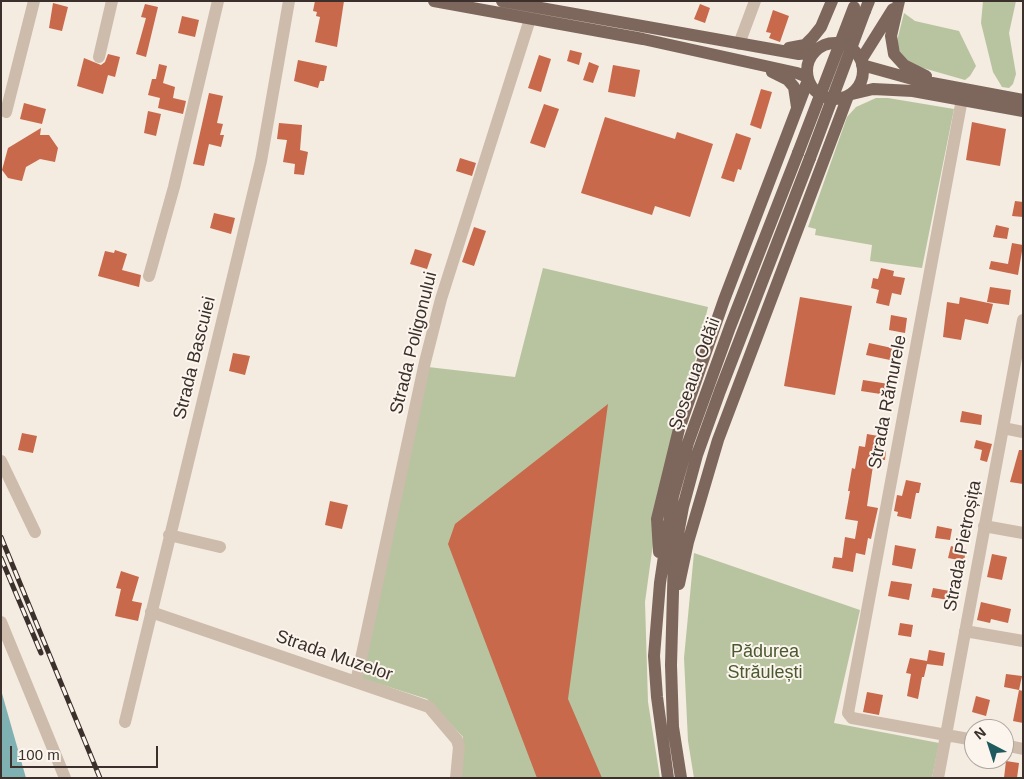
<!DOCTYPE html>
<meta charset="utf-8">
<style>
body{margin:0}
#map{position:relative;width:1024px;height:779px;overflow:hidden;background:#f4ebe1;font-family:Helvetica,sans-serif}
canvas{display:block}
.frame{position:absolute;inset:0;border:2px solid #3b302b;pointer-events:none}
.north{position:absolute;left:964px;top:719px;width:50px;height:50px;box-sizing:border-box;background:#fbf5ee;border:1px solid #aea6a0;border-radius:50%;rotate:320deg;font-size:14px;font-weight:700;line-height:20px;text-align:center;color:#3b302b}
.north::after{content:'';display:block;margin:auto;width:18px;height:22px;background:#1f5a5e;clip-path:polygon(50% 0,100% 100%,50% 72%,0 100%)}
.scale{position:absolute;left:10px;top:746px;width:148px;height:22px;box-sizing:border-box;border:2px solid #3b302b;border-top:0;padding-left:6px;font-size:15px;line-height:18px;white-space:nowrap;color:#3b302b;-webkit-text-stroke:4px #fbf5ee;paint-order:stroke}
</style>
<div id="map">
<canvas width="1024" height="779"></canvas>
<div class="frame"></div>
<div class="north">N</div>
<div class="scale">100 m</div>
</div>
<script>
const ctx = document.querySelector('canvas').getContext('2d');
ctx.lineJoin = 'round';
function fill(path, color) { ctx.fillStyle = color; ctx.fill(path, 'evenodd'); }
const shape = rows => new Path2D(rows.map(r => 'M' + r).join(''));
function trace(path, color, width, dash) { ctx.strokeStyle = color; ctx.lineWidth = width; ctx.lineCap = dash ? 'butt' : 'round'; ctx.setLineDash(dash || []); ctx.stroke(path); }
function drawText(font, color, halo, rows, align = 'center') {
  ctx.font = font + ' Helvetica,sans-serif'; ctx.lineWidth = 4; ctx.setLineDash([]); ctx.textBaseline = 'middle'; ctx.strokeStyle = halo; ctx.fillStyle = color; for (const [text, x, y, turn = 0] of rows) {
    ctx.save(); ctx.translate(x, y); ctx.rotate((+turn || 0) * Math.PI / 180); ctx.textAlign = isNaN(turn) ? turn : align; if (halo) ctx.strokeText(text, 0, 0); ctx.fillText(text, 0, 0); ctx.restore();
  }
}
const green = shape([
 [983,1,1016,1,1009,33,1016,74,1013,84,1009,88,1002,87,993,72,981,23],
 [904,13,915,21,959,31,976,66,970,76,965,80,916,66,906,60,899,52,897,41],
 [876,98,888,98,954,109,922,268,870,261,872,245,815,235,816,229,808,227,847,117,856,107],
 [543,268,708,307,656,522,645,602,648,702,660,778,461,778,463,737,427,699,357,677,428,367,515,377],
 [694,553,860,610,834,723,939,743,932,778,694,778,688,741,684,658]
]);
const water = shape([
 [1,690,26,778,1,778]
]);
const building = shape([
 [315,1,344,1,337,47,315,42,320,17,316,16,317,12,313,11],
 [53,3,68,7,62,31,49,28],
 [145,4,158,7,146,57,136,54,146,18,141,17],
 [700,4,710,8,705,23,694,19],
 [773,10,789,16,780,42,769,38,771,33,766,32],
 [182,16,199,20,195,37,178,33],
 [570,50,582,53,579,65,567,61],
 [108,54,120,57,115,77,108,75,103,94,77,86,84,58,101,65,105,62],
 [539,55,551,59,541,92,528,88],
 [298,60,327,66,324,81,320,81,318,88,294,81],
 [589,62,599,66,593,83,583,80],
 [159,64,167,66,163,83,175,87,173,98,186,101,183,114,158,108,160,98,148,95,152,79,156,79],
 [613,65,640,70,635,97,608,92],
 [761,89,772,92,761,129,750,125],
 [209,93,223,96,217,123,223,124,220,135,224,135,221,147,209,144,204,166,193,164],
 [24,103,46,109,42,124,20,119],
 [544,104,559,109,545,148,530,143],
 [148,111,161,114,156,136,144,133],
 [605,117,675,139,677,132,713,144,690,217,655,206,652,215,581,193],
 [972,122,1006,129,1000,166,966,160],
 [279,123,302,125,300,150,308,152,304,175,294,174,295,164,283,162,287,140,277,139],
 [41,128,40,135,49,135,58,148,55,162,40,159,26,167,22,181,8,178,2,170,8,148],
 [736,133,751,138,741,170,738,169,734,182,721,178],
 [460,158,476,163,472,176,456,171],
 [1015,201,1023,202,1023,217,1012,216],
 [214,213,235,218,231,234,210,228],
 [996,225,1009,228,1007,239,993,237],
 [474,227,486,231,474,266,462,262],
 [1012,243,1023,245,1018,275,989,269,991,261,1008,264],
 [415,249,432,254,427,269,410,264],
 [115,250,127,254,122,270,141,275,139,287,98,276,105,251,114,253],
 [881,268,894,271,893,276,905,278,901,295,892,293,889,306,876,303,879,290,871,288,873,278,878,279],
 [990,287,1011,290,1009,305,987,302],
 [800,297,852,306,835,395,784,386],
 [960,297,993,304,988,324,965,319,961,340,943,337,947,302,959,304],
 [891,315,907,318,905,333,889,330],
 [869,343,892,348,890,360,866,355],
 [233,353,250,356,245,375,229,371],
 [863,380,889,384,887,395,861,391],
 [608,404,568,699,602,778,537,778,448,544,455,524],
 [962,411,982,415,981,425,960,422],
 [22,433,37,436,33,453,18,450],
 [867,434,884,437,881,450,886,451,885,460,874,459,867,506,878,508,871,539,868,538,865,555,856,553,853,572,832,568,834,557,842,558,845,537,855,539,858,521,845,519,850,491,848,491,852,468,855,469,859,446,865,447],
 [976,440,992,444,987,462,980,460,982,450,974,448],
 [1019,450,1023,450,1023,484,1010,482],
 [906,480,921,483,919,493,916,493,911,519,897,516,898,512,894,511,897,495,902,496],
 [330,501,348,505,342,529,325,525],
 [937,526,952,529,950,540,935,538],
 [895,545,916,549,912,569,892,565],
 [951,546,966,550,964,561,948,558],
 [992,554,1007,557,1002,580,987,577],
 [121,571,139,577,132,601,142,603,138,621,115,616,121,589,116,588],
 [891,581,912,584,909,600,888,596],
 [933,588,950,591,948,600,931,597],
 [981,602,1011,609,1008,623,991,619,990,623,977,620],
 [900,623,913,625,911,637,898,635],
 [929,650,945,653,943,666,927,664,924,677,922,677,918,699,907,696,911,674,906,673,910,658,927,661],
 [1006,674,1022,676,1019,690,1004,687],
 [1019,690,1023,691,1023,723,1013,721],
 [867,692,883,695,879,715,863,712],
 [976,696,990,700,986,716,972,712],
 [1006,761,1019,763,1017,778,1004,778]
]);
const minor = shape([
 [739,44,755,1],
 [99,57,112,1],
 [962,99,848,713,852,718,974,740],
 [6,112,34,1],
 [149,276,174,187,218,1],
 [1003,428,1023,432],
 [1,461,35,532],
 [984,526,1023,533],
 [169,535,220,547],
 [151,612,429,707,457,740,459,747,456,778],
 [1,622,65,778],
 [965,631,1023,641],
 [356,682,425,362,441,299,530,19],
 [125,722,261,161,289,1],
 [1004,745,1023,749],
 [938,778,1023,320]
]);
const major = shape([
 [434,1,643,39,797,73,807,77],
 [502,1,799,54,814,52],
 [899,1,891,36,894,54,904,65,926,76],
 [865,11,869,1],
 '807 71a28 28 0 1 1 56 0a28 28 0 1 1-56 0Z',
 [789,48,805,45,813,37,821,27,832,1],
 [861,60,893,9],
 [862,65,916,80,1023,100],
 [772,72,788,80,794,87,797,107],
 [852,94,873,89,913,91,1023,111],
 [659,552,657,519,679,429,724,300,808,80],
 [679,584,688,542,718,440,848,96],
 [668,778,657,697,654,656,660,583,673,496,688,443,730,327,798,153],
 [681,778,673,727,671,665,674,556,683,507,697,455,720,391,810,158]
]);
const rail = shape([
 [1,537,100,778],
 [1,558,41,653]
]);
const majorBridge = shape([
 [798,153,854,7],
 [810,158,865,11]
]);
const streetNames = [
 ["Strada Poligonului",414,343,-76],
 ["Strada Bascuiei",195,358,-76],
 ["Șoseaua Odăii",695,374,-70],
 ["Strada Rămurele",888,402,-79],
 ["Strada Pietroșița",963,546,-79],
 ["Strada Muzelor",334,656,19]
];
const parkNames = [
 ["Pădurea",765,652],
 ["Străulești",765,673]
];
fill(green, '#b8c4a0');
fill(water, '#7fb0b2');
fill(building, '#c8694b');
trace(minor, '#cdbbac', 12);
trace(major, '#7d675c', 12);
trace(rail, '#3b302b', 5);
trace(rail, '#fbf5ee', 3, [9]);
trace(majorBridge, '#7d675c', 12);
drawText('18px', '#3b302b', '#fbf5ee', streetNames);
drawText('18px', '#4a5a2e', '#fbf5ee', parkNames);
</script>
